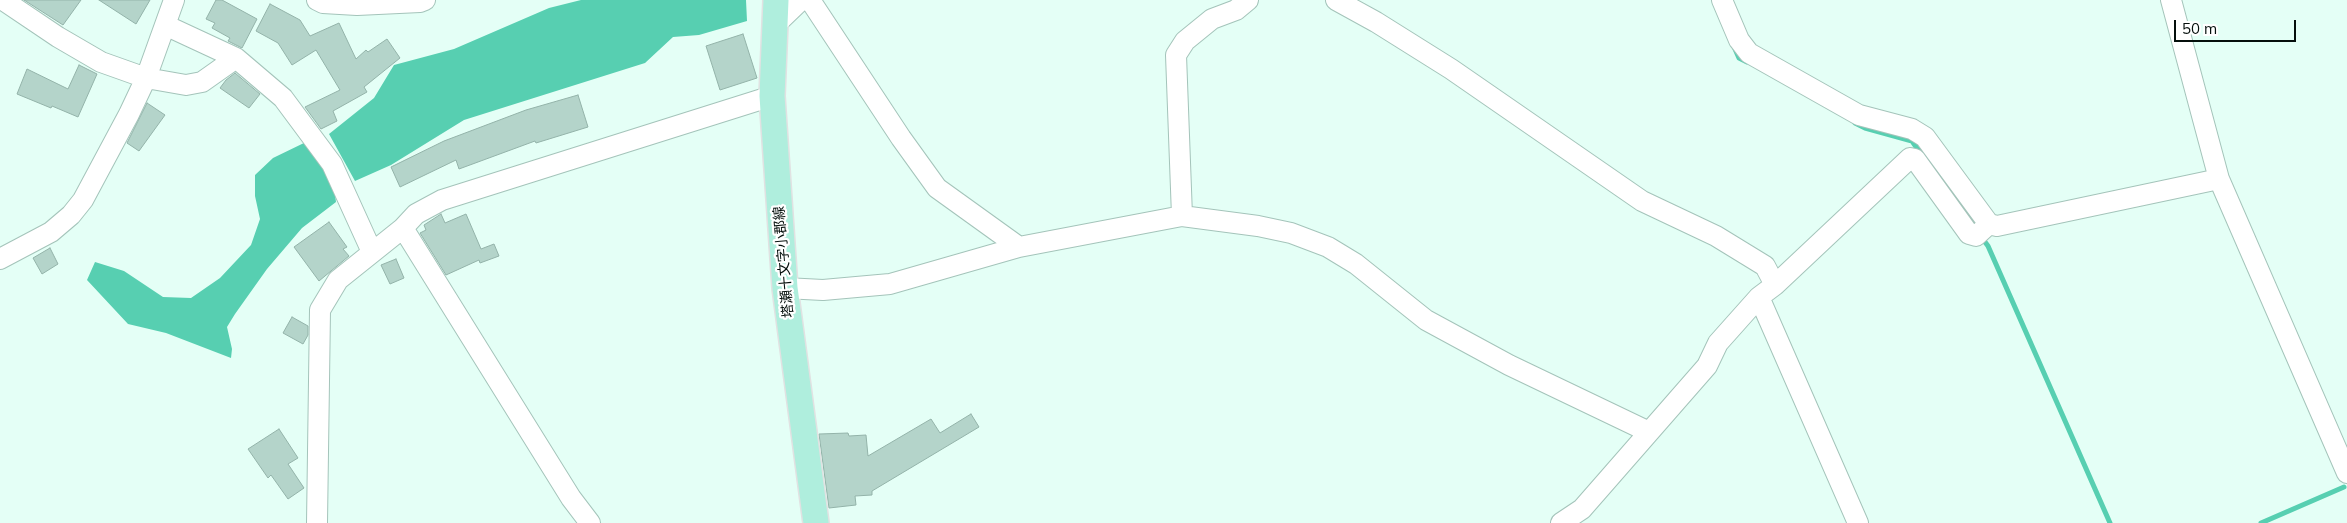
<!DOCTYPE html>
<meta charset="utf-8">
<style>
body{margin:0}
#map{position:relative;width:2347px;height:523px;overflow:hidden;background:#e4fff6;font-family:Mulish,sans-serif}
canvas{display:block}
.scale{position:absolute;left:2174px;top:20px;width:122px;height:22px;box-sizing:border-box;border:2px solid #050f0c;border-top:0;padding-left:6px;font-size:15px;line-height:18px;white-space:nowrap;color:#050f0c;-webkit-text-stroke:4px #fff;paint-order:stroke}
</style>
<div id="map">
<canvas width="2347" height="523"></canvas>
<div class="scale">50 m</div>
</div>
<script>
const ctx = document.querySelector('canvas').getContext('2d');
ctx.lineJoin = 'round';
function fill(path, color) { ctx.fillStyle = color; ctx.fill(path, 'evenodd'); }
const shape = rows => new Path2D(rows.map(r => 'M' + r).join(''));
function trace(path, color, width, dash) { ctx.strokeStyle = color; ctx.lineWidth = width; ctx.lineCap = dash ? 'butt' : 'round'; ctx.setLineDash(dash || []); ctx.stroke(path); }
function drawText(font, color, halo, rows, align = 'center') {
  ctx.font = font + ' Mulish,"Noto Sans JP",sans-serif'; ctx.lineWidth = 4.5; ctx.setLineDash([]); ctx.textBaseline = 'middle'; ctx.strokeStyle = halo; ctx.fillStyle = color; for (const [text, x, y, turn = 0] of rows) {
    ctx.save(); ctx.translate(x, y); ctx.rotate((+turn || 0) * Math.PI / 180); ctx.textAlign = isNaN(turn) ? turn : align; if (halo) ctx.strokeText(text, 0, 0); ctx.fillText(text, 0, 0); ctx.restore();
  }
}
const water = shape([
 [581,0,746,0,747,21,699,35,673,37,645,63,464,120,391,165,355,181,329,134,374,98,394,65,454,49,549,8],
 [306,142,334,187,336,202,302,228,267,269,235,314,227,327,232,349,231,358,166,333,128,324,87,280,95,262,124,271,163,297,191,298,220,278,251,245,260,219,255,196,255,175,273,158]
]);
const stream = shape([
 [1735,49,1739,58,1747,62],
 [1855,123,1865,128,1912,141,1921,154],
 [1982,238,1988,246,2110,523],
 [2261,523,2344,487]
]);
const building = shape([
 [24,0,81,0,63,25,24,0],
 [99,0,150,0,136,24,99,0],
 [216,0,222,0,257,19,242,48,228,41,230,38,212,28,215,23,206,19,216,0],
 [270,4,300,20,310,36,339,23,356,59,366,50,368,52,387,39,400,58,364,87,367,92,333,111,337,121,321,129,305,107,340,90,316,50,292,65,278,43,256,31,270,4],
 [743,34,757,78,720,90,706,46,743,34],
 [79,65,97,74,78,117,52,106,51,108,17,94,27,69,68,89,79,65],
 [235,73,260,94,249,108,220,88,226,80,235,73],
 [578,95,588,127,536,143,535,141,459,169,456,160,400,187,391,167,444,141,526,110,578,95],
 [147,103,165,115,139,151,127,143,147,103],
 [441,214,445,223,466,214,481,249,494,244,499,256,480,263,479,260,446,275,420,233,426,230,424,225,441,214],
 [329,222,347,247,343,249,349,256,319,281,294,247,329,222],
 [50,248,58,264,42,274,33,258,50,248],
 [396,259,404,278,390,284,381,265,396,259],
 [292,317,308,326,308,335,303,344,283,333,292,317],
 [971,414,979,427,872,491,872,495,855,496,856,505,829,508,819,434,848,433,849,436,866,435,868,456,931,419,940,433,971,414],
 [279,429,298,458,288,464,304,488,288,499,271,475,268,478,248,449,279,429]
]);
const minor = shape([
 [3,0,58,37,101,62,146,78,186,85,202,82,236,58],
 [317,0,323,3,357,5,420,2,425,0],
 [810,0,901,138,937,188,1019,247],
 [1336,0,1376,22,1451,69,1642,201,1716,236,1765,266,1775,285],
 [1722,0,1739,40,1749,53,1859,115,1912,129,1925,137,1989,224,1997,226,2219,179],
 [2171,0,2219,179,2347,473],
 [165,25,236,58,283,98,332,164,372,252],
 [775,25,801,0],
 [1182,216,1176,55,1185,41,1212,19,1236,10,1248,0],
 [403,228,571,498,590,523],
 [0,259,51,232,71,215,83,200,129,114,146,78,174,0],
 [785,288,823,290,890,284,1019,247,1182,216,1258,226,1291,233,1328,247,1356,264,1426,320,1509,365,1649,432],
 [1759,297,1858,523],
 [317,523,320,310,338,280,403,228,416,214,442,200,772,96],
 [1561,523,1582,509,1707,366,1718,343,1759,297,1775,285,1910,158,1915,159,1969,234,1976,236,1989,224]
]);
const major = shape([
 [776,0,772,96,785,288,816,523]
]);
const streetNames = [
 ["塔瀬十文字小郡線",784,262,-95]
];
fill(water, '#57cfb1');
trace(stream, '#57cfb1', 5);
fill(building, '#b4d4ca');
trace(building, '#93b3a9', 1);
trace(minor, '#a4c4ba', 22);
trace(major, '#e1e2e2', 28);
trace(minor, '#fff', 20);
trace(major, '#afeedd', 25);
drawText('14px', '#050f0c', '#fff', streetNames);
</script>
